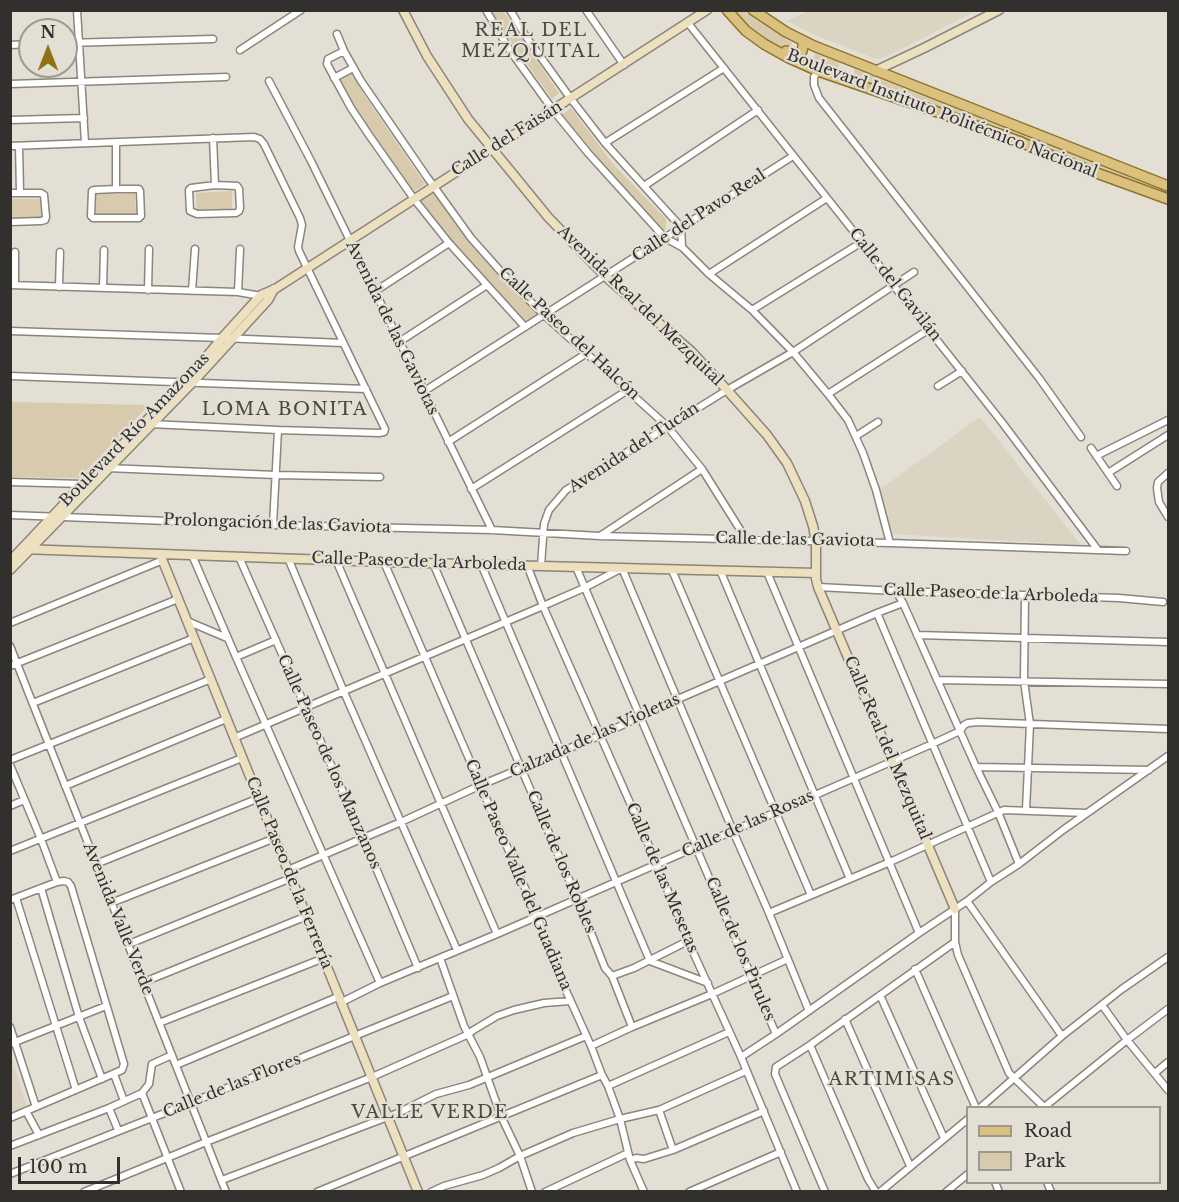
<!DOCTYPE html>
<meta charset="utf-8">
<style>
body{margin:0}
#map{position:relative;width:1179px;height:1202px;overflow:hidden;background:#e3dfd5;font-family:"Libre Baskerville",serif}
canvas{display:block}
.frame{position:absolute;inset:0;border:12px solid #31302c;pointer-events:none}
.legend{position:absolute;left:966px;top:1106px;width:195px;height:78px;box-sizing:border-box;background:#e3dfd5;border:2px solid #9c9991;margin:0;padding:8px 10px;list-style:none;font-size:18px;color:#31302c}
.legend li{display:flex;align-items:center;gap:12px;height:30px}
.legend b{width:30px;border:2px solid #9c9991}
.north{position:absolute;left:18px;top:18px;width:60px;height:60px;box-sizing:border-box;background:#e3dfd5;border:2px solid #9c9991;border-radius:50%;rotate:0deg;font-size:16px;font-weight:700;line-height:24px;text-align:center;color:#31302c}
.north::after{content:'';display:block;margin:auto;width:21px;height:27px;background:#907116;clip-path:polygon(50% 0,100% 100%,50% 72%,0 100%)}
.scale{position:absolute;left:18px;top:1157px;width:102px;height:27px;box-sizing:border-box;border:3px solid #31302c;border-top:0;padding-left:8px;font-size:18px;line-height:21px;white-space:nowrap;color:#31302c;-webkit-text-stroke:4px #e3dfd5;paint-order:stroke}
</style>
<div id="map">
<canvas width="1179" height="1202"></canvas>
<div class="frame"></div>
<ul class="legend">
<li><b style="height:8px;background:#dac27e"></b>Road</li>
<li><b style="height:16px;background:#d8cbad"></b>Park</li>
</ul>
<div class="north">N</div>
<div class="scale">100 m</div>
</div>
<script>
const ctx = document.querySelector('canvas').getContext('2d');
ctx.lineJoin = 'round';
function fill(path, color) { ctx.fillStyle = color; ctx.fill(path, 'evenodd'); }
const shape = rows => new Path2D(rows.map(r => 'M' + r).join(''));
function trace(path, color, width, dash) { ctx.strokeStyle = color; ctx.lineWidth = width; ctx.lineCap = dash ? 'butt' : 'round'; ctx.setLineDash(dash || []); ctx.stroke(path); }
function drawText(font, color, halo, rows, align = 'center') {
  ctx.font = font + ' "Libre Baskerville",serif'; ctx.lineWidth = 4.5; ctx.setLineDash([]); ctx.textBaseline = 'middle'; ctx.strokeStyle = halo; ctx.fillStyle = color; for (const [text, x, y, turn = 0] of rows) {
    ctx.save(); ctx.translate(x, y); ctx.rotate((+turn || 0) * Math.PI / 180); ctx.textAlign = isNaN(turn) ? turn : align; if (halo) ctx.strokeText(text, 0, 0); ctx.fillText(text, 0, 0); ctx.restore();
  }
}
const built = shape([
 [808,11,807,11,976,11,884,58,876,59,815,35,786,21],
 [980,417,1081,545,893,534,879,490],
 [11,1056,27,1107,11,1114,10,1114]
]);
const green = shape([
 [489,11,503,11,559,93,552,99],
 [729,11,745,11,753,18,792,43,789,52,755,37],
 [815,53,839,62,838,74,813,63],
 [855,69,1168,190,1168,197,852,77],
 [352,73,365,96,425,184,413,192,375,137,338,79],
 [571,108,613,164,666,219,666,228,663,232,605,172,561,115],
 [433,186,482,254,544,315,524,326,414,199],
 [232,191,232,211,197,213,196,193],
 [95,194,135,194,136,215,96,215],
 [10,199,41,199,41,220,11,220],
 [11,402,149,405,79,478,11,477]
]);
const street = shape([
 [77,10,85,143],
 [486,10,509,49,553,110,588,153,665,238,682,247,709,274,752,310,793,352,828,394,848,420,863,453,876,490,890,543],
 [510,10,527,38,571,99,605,143,681,227,682,247],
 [586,10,624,65],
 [688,23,862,242,894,286,1001,421,1098,550],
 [337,34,344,51,361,81,427,177,471,238,503,274,544,315,667,426,702,469,746,539],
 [66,43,213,39],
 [10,45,30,44],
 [240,50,301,10],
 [344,51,328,59,327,64,351,108,369,135,414,199,449,243,525,327],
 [818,71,814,77,814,85,819,98,1039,378,1081,437],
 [334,78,353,68],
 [269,81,311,161,492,530],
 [10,84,226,77],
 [10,120,84,118],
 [213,138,215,185],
 [116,143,116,189],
 [605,143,724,68],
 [10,146,254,137,260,139,264,144,300,218,302,225,298,247,299,251,385,429,384,432,379,433,278,430,150,424],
 [19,146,20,192],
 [215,185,237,186,239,189,240,208,239,211,236,213,197,214,190,211,189,190,191,188,215,185],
 [644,186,758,110],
 [116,189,139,189,140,191,141,216,139,218,93,218,91,216,92,191,94,190,116,189],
 [10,193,41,193,44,195,46,217,45,220,41,221,10,222],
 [709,274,827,198],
 [10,285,238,292,261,296],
 [15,285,15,252],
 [59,287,60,252],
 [103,288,104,250],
 [148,290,149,249],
 [192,291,195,249],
 [238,292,240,249],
 [374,292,449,243],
 [752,310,862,242],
 [10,331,222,338,343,343],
 [399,342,487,285],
 [10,376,366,389],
 [938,386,962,371],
 [423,392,793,156],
 [828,394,928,330],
 [856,436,878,422],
 [448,442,587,353],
 [1091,448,1117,486],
 [1096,456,1168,420],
 [107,468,276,475,380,477],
 [1108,473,1168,435],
 [1168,473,1158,482,1157,488,1159,502,1168,517],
 [10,482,83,484],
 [471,489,628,390],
 [10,515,273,525,492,530,600,536,890,543,1126,551],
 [273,525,278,430],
 [600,536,702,469],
 [192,555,236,657,380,983],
 [239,557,363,837,418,968],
 [288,558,344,692,457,950],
 [336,560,497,934],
 [384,562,537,916,554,964,591,1046,602,1075,608,1086,620,1119,630,1160,644,1192],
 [433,563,582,910,605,968,612,976,632,1027],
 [481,564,650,961,708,983],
 [527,565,543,606,657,864,688,941,741,1057,797,1192],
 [541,566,544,524,549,510,566,490,727,390,793,352,914,272],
 [576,567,776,1034],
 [672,570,811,895],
 [720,570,850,879],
 [767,572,919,933],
 [818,587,896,591,1119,598,1163,602],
 [896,591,903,603,976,767,998,812,1019,864],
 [1025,596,1024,681,1030,724,1026,810],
 [877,613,991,882],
 [187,621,227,638],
 [10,623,163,560],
 [917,635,1168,642],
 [10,646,226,1192],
 [236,657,276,640],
 [10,666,178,599],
 [937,680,1168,684],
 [33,703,194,638],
 [234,738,543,606,584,588,622,568,733,831,769,913,809,1011],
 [10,760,211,679],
 [10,765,41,839,57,882],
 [976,767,1149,770],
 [65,786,226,719],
 [10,806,24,800],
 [10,851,242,758],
 [96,864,259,798],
 [288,870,401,822,481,785,601,735,678,699,877,613,903,603],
 [41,888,79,1017,102,1079],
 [16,898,76,1090],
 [10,900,57,882,64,881,68,882,71,886,124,1064,122,1070,10,1118],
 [967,901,1062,1036],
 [111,903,275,838],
 [955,909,955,942,958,955,1009,1073,1045,1108],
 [769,913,890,862,1004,810,1086,813],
 [129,944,291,878],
 [440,958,464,1026,480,1057,501,1116,520,1156,532,1192],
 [915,969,976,1108],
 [612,976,634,968,688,941],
 [144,982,307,916],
 [880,995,944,1138],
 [342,1002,380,983,497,934,932,744,960,731,964,725,968,723,978,722,1168,729],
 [1102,1005,1127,1040,1168,1090],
 [845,1019,910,1166],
 [159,1023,324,958],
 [10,1027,36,1107],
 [10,1044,106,1006],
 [810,1045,868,1179,876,1192],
 [591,1046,632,1027,712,994,788,959],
 [741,1057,776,1034,919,933,967,901,991,882,1019,864,1063,830,1168,756],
 [176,1065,340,996],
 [1155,1073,1168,1062],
 [114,1074,124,1101],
 [608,1086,729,1032],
 [142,1093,181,1192],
 [109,1108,118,1130],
 [980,1108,1062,1036,1122,989,1168,957],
 [1043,1108,1127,1040,1168,1009],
 [659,1110,673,1150],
 [26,1111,39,1135],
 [10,1146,109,1108,142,1093,149,1084,152,1064,172,1055],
 [630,1160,636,1158,644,1159,673,1150,764,1111],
 [10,1174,190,1103,453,996],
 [222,1180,398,1113,436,1094,469,1085,586,1036],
 [995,1182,999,1192],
 [1047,1182,1051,1192],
 [84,1192,206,1142,372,1077,469,1034,472,1031,497,1016,514,1010,544,1003,570,1001],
 [317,1192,602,1075],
 [431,1192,444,1186,483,1175,499,1168,520,1156,573,1133,620,1119,659,1110,746,1071],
 [545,1192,628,1153],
 [689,1192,781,1152],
 [825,1192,775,1074,776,1067,810,1045,955,942],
 [880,1192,968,1119],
 [946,1192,968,1174]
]);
const secondary = shape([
 [403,10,427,56,468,119,548,217,605,276,692,352,727,390,767,435,787,463,805,501,813,526,816,542,816,579,818,587,955,909],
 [875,71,924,48,999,10],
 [22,549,384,562,816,573],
 [160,554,418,1192],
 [10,561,83,484,185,382,222,338,261,295,275,289,707,10],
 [10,570,193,382,268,300,274,289]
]);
const primary = shape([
 [727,10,746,31,764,44,789,58,818,71,929,109,1021,142,1061,160,1168,199],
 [753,10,786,32,814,46,1168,186],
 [786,51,796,55,800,54,802,51,804,41]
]);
const streetNames = [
 ["Boulevard Instituto Politécnico Nacional",942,114,21],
 ["Calle del Faisán",507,139,-32],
 ["Calle del Pavo Real",699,216,-33],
 ["Calle del Gavilán",895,285,52],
 ["Avenida Real del Mezquital",640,306,44],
 ["Avenida de las Gaviotas",392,328,64],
 ["Calle Paseo del Halcón",569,334,43],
 ["Boulevard Río Amazonas",135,430,-46],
 ["Avenida del Tucán",634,448,-33],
 ["Prolongación de las Gaviota",277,524,2],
 ["Calle de las Gaviota",795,540,1],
 ["Calle Paseo de la Arboleda",419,562,2],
 ["Calle Paseo de la Arboleda",991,594,2],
 ["Calzada de las Violetas",595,736,-24],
 ["Calle Real del Mezquital",887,748,67],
 ["Calle Paseo de los Manzanos",329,762,66],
 ["Calle de las Rosas",748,824,-24],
 ["Calle de los Robles",561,862,67],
 ["Calle Paseo de la Ferrería",289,873,68],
 ["Calle Paseo Valle del Guadiana",518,875,67],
 ["Calle de las Mesetas",662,878,67],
 ["Avenida Valle Verde",118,919,68],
 ["Calle de los Pirules",740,949,67],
 ["Calle de las Flores",232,1086,-22]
];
const neighbourhoodNames = [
 ["REAL DEL",531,31],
 ["MEZQUITAL",531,52],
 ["LOMA BONITA",285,410],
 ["ARTIMISAS",892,1080],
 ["VALLE VERDE",430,1113]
];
fill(built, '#dbd4c3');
fill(green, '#d8cbad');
trace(street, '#8a867d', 9);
trace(secondary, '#8a867d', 11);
trace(primary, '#8f7429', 12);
trace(street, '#fff', 6);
trace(secondary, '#ece0be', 8);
trace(primary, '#dac27e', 9);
drawText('16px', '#31302c', '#e3dfd5', streetNames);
ctx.letterSpacing = '1.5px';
drawText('18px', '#4c4941', '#e3dfd5', neighbourhoodNames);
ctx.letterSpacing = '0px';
</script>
